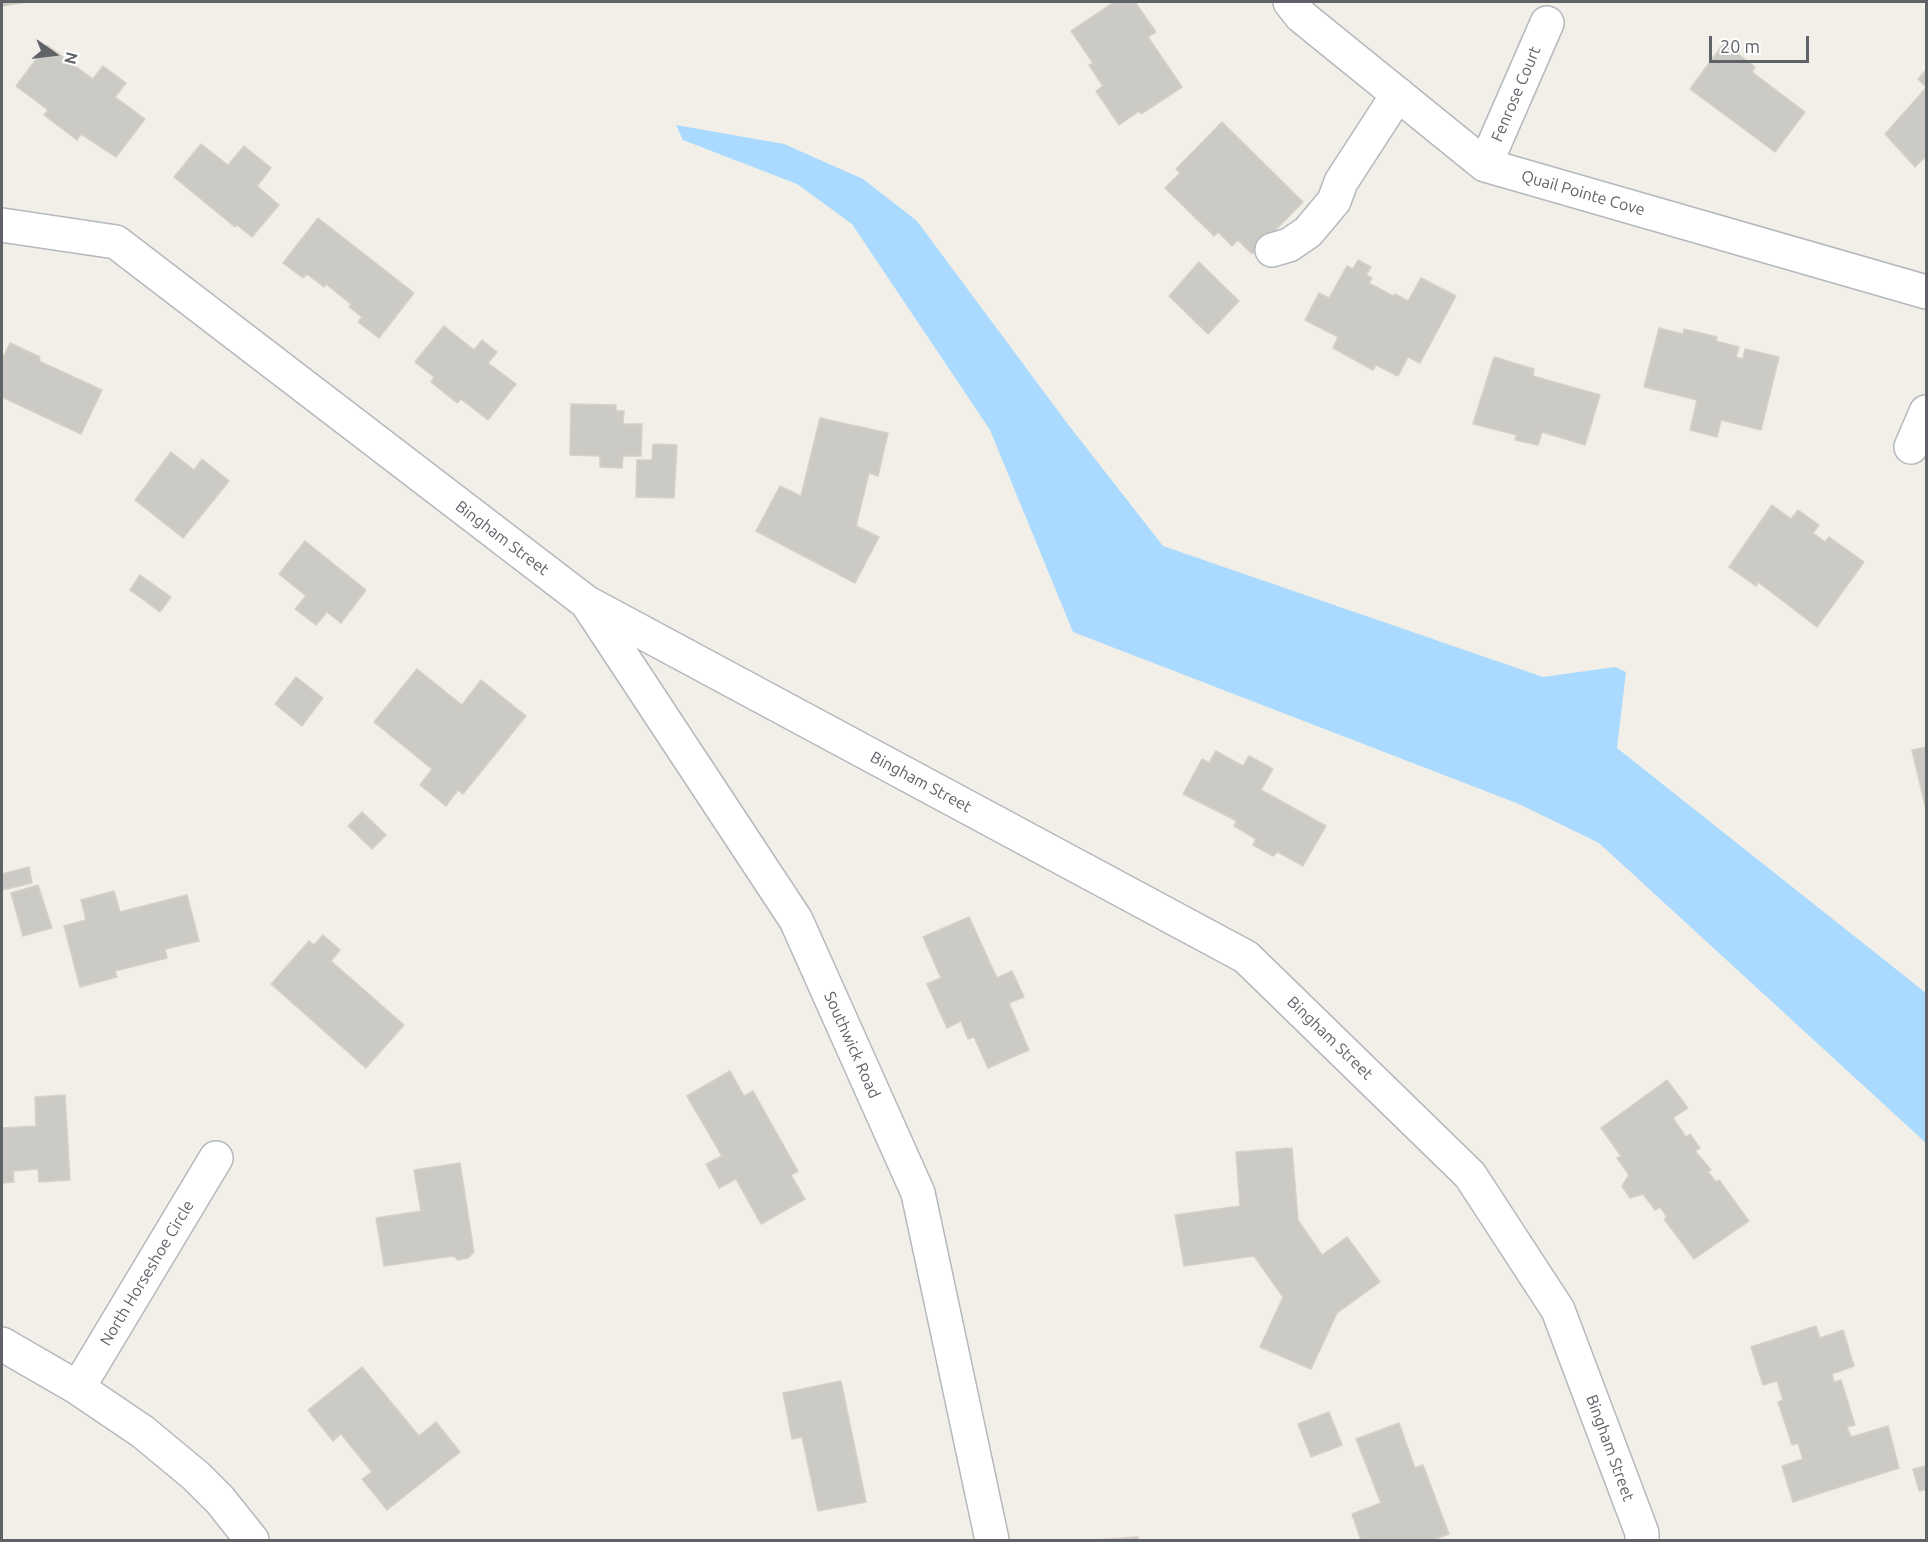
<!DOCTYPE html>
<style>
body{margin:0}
#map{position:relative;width:1928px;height:1542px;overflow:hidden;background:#f1efe8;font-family:Ubuntu,sans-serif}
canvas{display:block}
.frame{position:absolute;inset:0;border:3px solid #5f6368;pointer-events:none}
.north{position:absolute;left:24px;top:24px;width:60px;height:60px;-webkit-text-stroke:4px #fff;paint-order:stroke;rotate:104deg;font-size:16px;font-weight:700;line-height:24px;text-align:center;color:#5f6368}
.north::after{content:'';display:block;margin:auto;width:21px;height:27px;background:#5f6368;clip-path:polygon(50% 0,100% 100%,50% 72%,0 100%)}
.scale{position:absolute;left:1709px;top:36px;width:100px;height:27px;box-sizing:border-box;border:3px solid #5f6368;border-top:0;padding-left:8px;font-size:18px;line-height:21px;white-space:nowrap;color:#5f6368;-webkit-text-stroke:4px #fff;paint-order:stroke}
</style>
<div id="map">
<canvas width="1928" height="1542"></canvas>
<div class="frame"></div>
<div class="north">N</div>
<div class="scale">20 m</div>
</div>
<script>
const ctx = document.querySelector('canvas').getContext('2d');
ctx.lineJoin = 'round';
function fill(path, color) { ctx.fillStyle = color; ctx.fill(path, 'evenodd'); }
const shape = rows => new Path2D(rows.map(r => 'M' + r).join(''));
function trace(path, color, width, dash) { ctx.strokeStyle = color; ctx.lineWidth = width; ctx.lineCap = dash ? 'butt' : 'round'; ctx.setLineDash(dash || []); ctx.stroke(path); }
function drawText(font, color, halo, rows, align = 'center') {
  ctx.font = font + ' Ubuntu,sans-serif'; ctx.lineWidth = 5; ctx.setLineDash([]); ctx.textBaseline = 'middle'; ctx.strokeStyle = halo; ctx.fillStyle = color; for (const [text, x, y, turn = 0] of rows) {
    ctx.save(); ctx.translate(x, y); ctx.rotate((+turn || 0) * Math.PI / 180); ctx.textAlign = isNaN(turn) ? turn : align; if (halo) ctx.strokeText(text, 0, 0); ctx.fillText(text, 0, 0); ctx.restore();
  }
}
const water = shape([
 [676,125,784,144,863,179,917,221,1067,423,1163,546,1543,677,1615,667,1626,672,1617,748,1926,993,1926,1143,1599,843,1519,804,1073,632,990,430,852,224,797,184,683,140]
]);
const building = shape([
 [2,2,27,2,2,6,2,2],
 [1114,2,1135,2,1156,32,1148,37,1182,87,1141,114,1139,111,1119,125,1096,91,1103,86,1089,65,1093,63,1071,31,1114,2],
 [1724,43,1755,67,1752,72,1805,112,1775,152,1690,89,1724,43],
 [47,45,93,79,103,66,126,83,115,97,145,119,116,157,81,134,77,140,44,115,48,110,16,86,47,45],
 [1926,70,1926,87,1918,79,1926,70],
 [1926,88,1926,156,1915,167,1885,134,1926,88],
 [1222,122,1303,202,1252,254,1238,240,1232,246,1218,232,1214,236,1165,188,1180,173,1176,169,1222,122],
 [201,144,228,165,244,146,271,168,257,186,279,205,252,237,237,225,235,227,174,177,201,144],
 [318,218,414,293,379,338,358,322,362,317,349,307,351,304,326,284,324,287,307,274,303,278,283,263,318,218],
 [1358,260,1371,267,1366,275,1372,278,1369,283,1393,296,1395,294,1408,301,1421,278,1456,296,1420,363,1408,357,1398,376,1376,365,1373,370,1333,348,1338,337,1305,320,1319,293,1329,298,1347,266,1353,269,1358,260],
 [1199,262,1239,301,1208,334,1169,296,1199,262],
 [444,326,474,350,482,340,497,352,488,363,516,384,488,420,461,399,457,403,431,382,434,377,415,362,444,326],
 [1659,328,1683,334,1684,329,1717,337,1716,341,1739,347,1736,357,1743,359,1745,349,1779,357,1761,430,1721,420,1717,437,1690,430,1697,400,1644,387,1659,328],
 [10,343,40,357,39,361,102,390,81,434,2,397,2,360,10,343],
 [1494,357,1534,369,1533,376,1600,395,1585,445,1542,432,1538,445,1515,440,1517,435,1473,424,1494,357],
 [571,404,616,405,616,411,624,411,623,424,642,424,641,456,623,456,622,468,600,467,600,456,570,455,571,404],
 [820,418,888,433,878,476,869,473,856,526,879,537,855,583,756,531,780,486,801,496,820,418],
 [653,444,677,445,674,498,636,497,637,460,652,460,653,444],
 [171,452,194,470,202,459,229,481,183,538,135,500,171,452],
 [1772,505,1791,519,1798,510,1819,525,1813,533,1825,542,1829,537,1864,562,1817,627,1758,582,1756,586,1729,567,1772,505],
 [305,541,366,590,341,623,327,612,316,625,295,609,306,596,279,574,305,541],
 [140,575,171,597,160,612,130,590,140,575],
 [417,669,462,705,481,680,526,716,463,794,458,790,446,806,420,785,432,769,374,722,417,669],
 [296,677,323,698,302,726,275,704,296,677],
 [1926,747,1926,810,1912,750,1926,747],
 [1216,751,1243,766,1249,756,1273,769,1261,790,1326,826,1303,866,1278,852,1273,856,1253,845,1256,839,1234,826,1237,821,1183,794,1202,759,1209,763,1216,751],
 [362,812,386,835,372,849,348,826,362,812],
 [29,867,32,883,2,890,2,874,29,867],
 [38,885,52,928,23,936,11,893,38,885],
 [114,891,120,912,187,895,199,941,165,949,167,958,115,971,117,977,80,987,64,926,86,920,81,900,114,891],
 [969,917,997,978,1012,971,1024,997,1009,1003,1029,1050,988,1068,974,1037,968,1039,961,1021,947,1028,927,984,941,978,923,937,969,917],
 [323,935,340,950,331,961,404,1025,366,1068,271,984,309,941,314,945,323,935],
 [730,1071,744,1096,753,1091,798,1171,791,1175,805,1199,761,1224,736,1179,719,1188,706,1164,722,1156,687,1096,730,1071],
 [1667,1080,1688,1108,1673,1118,1686,1137,1690,1134,1700,1148,1695,1151,1711,1170,1708,1172,1716,1182,1719,1180,1749,1221,1694,1259,1664,1219,1667,1217,1660,1207,1655,1210,1643,1194,1630,1198,1622,1186,1629,1175,1617,1158,1621,1156,1601,1128,1667,1080],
 [65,1095,70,1180,39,1182,38,1169,13,1171,14,1182,2,1183,2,1128,36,1126,35,1097,65,1095],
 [1292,1148,1298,1220,1322,1255,1347,1237,1380,1282,1337,1313,1311,1369,1260,1347,1283,1297,1254,1256,1184,1266,1175,1215,1240,1206,1236,1152,1292,1148],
 [460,1163,474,1252,468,1258,458,1260,453,1256,384,1266,376,1218,421,1211,414,1170,460,1163],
 [1816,1326,1820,1338,1843,1330,1854,1366,1832,1374,1834,1382,1841,1380,1855,1425,1847,1427,1851,1437,1888,1426,1899,1468,1793,1502,1782,1466,1803,1459,1798,1443,1792,1445,1778,1402,1783,1400,1777,1381,1763,1385,1751,1347,1816,1326],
 [362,1367,419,1436,436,1422,460,1452,387,1510,362,1479,372,1472,341,1434,333,1441,308,1410,362,1367],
 [841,1381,866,1502,818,1511,802,1437,792,1439,783,1393,841,1381],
 [1329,1412,1342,1445,1311,1457,1298,1424,1329,1412],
 [1399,1423,1415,1468,1423,1465,1449,1534,1432,1540,1361,1540,1352,1514,1381,1503,1356,1439,1399,1423],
 [1926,1466,1926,1489,1919,1491,1913,1469,1926,1466],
 [1138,1537,1138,1540,1094,1540,1138,1537]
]);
const minor = shape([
 [1290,2,1301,16,1485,165,1926,292],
 [1485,165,1547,23],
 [2,225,116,242,586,602,1246,957,1470,1175,1558,1310,1642,1533,1642,1540],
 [1272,250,1289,245,1308,232,1334,201,1341,182,1398,94],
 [1911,447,1926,412],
 [589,606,796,920,918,1193,992,1540],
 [2,1344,78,1388,143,1432,196,1476,220,1500,252,1540],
 [78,1388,216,1158]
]);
const streetNames = [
 ["Fenrose Court",1516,94,-67],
 ["Quail Pointe Cove",1583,193,16],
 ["Bingham Street",502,538,37],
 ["Bingham Street",921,782,28],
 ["Bingham Street",1330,1038,44],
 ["Southwick Road",852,1045,66],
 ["North Horseshoe Circle",147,1273,-59],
 ["Bingham Street",1610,1448,70]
];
fill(water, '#aadaff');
fill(building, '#cccac5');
trace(building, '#d6d1c6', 1.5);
trace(minor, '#b5b8bc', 36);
trace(minor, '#fff', 33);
drawText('16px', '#5f6368', '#fff', streetNames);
</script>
